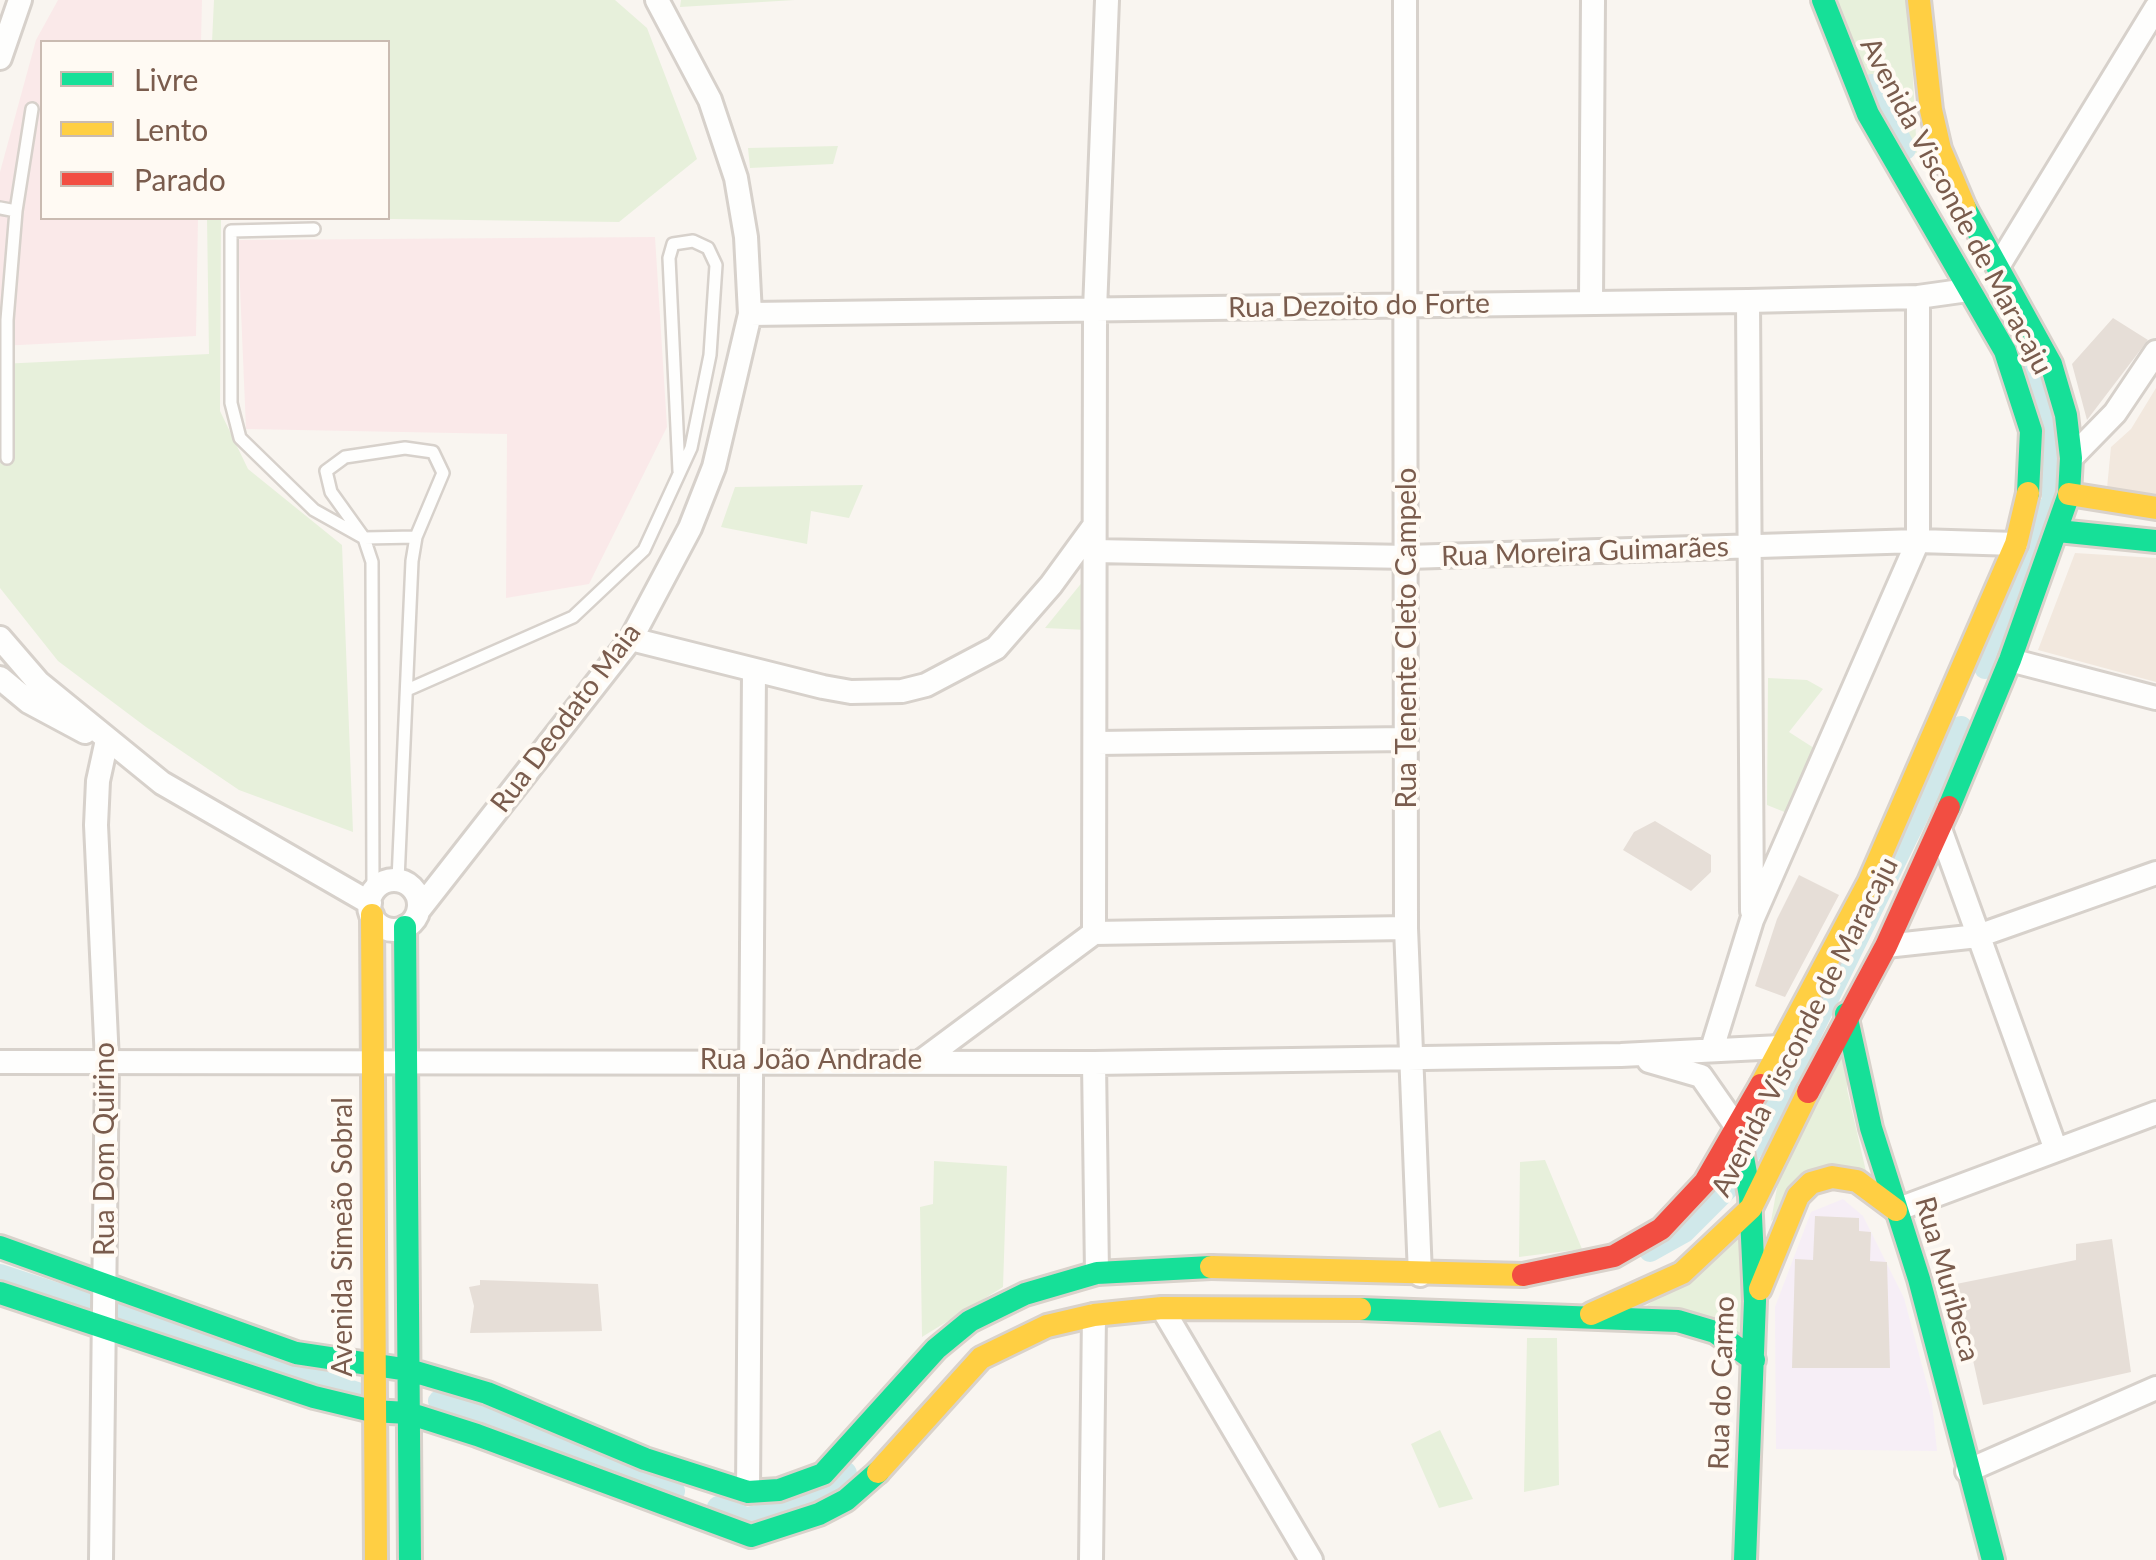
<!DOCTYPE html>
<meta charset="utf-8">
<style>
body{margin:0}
#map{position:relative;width:2156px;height:1560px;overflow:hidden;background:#f9f5f0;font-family:Lato,sans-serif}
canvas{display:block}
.legend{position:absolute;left:40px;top:40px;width:350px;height:180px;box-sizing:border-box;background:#fffaf3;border:2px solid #cabbb1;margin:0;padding:12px 18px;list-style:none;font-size:30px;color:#7a5c4d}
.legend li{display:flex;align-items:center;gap:20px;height:50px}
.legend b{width:50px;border:2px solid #cabbb1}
</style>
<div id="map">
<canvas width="2156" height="1560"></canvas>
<ul class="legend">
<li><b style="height:12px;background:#16e098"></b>Livre</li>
<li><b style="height:12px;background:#ffcf43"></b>Lento</li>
<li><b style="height:12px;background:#f24e42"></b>Parado</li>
</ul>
</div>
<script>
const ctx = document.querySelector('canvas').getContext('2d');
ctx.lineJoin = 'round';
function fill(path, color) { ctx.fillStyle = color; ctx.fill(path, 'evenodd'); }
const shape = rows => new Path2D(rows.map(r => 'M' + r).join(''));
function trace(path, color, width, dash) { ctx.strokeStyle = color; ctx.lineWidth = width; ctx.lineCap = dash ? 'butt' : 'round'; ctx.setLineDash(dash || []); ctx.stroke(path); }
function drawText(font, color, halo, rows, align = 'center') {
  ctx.font = font + ' Lato,sans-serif'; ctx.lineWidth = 8; ctx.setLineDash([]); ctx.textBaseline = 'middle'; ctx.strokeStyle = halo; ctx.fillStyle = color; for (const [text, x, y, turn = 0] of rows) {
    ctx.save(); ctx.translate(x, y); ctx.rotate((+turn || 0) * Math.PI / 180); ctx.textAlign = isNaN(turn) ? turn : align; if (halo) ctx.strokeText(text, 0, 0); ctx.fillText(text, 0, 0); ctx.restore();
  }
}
const residential = shape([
 [2156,388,2156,494,2107,488,2111,447,2131,429],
 [2075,553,2156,558,2156,682,2038,650]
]);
const education = shape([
 [1843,1199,1863,1216,1904,1298,1932,1403,1937,1451,1776,1449,1775,1307,1811,1212]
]);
const medical = shape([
 [58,0,202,0,201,42,42,42,42,218,198,218,196,336,0,346,0,172,36,40],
 [655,237,667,427,589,584,506,598,507,434,246,429,238,240]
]);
const green = shape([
 [214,0,615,0,647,28,697,159,619,222,317,218,388,218,388,42,212,42],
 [681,0,795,0,680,7],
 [1830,0,1909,0,1917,156,1878,83,1867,86],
 [838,146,833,164,750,168,748,148],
 [207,218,221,218,220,411,248,469,342,545,353,832,239,790,146,727,58,661,0,588,0,364,209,354],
 [863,485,849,518,811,511,807,544,721,527,735,487],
 [1088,575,1087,630,1045,628],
 [1768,678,1807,680,1823,689,1789,732,1817,750,1787,813,1767,805],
 [1849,1040,1847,1089,1868,1180,1849,1172,1771,1221,1778,1182],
 [1545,1160,1582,1249,1519,1257,1520,1162],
 [934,1161,1007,1166,1003,1287,922,1337,920,1207,933,1204],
 [1742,1229,1743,1341,1644,1308],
 [1527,1338,1557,1338,1559,1485,1524,1492],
 [1440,1430,1473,1499,1439,1508,1411,1444]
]);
const canal = shape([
 [1872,85,1905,149],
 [1985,668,2053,499,2051,438,2040,396,2017,352],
 [1650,1251,1684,1232,1730,1186,1763,1131,1961,727],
 [0,1275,357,1393],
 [439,1401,674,1491],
 [718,1507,746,1518,802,1508,846,1473]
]);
const building = shape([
 [2113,318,2148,340,2087,420,2072,364],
 [1655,821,1711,855,1711,872,1691,891,1623,850,1634,832],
 [1799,875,1839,895,1785,997,1755,986,1777,919],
 [1815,1216,1859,1218,1859,1231,1871,1232,1870,1261,1887,1262,1890,1368,1792,1368,1795,1259,1813,1260],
 [2112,1239,2131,1372,1983,1405,1956,1284,2076,1260,2076,1244],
 [480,1280,598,1284,602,1331,470,1333,474,1306,469,1287,480,1285]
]);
const lane = shape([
 [0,208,16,211,7,320,7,458],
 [16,211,32,109],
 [314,229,231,231,231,403,240,438,314,510,364,538,416,537],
 [407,690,573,617,644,550,691,448,710,355,716,265,708,248,693,241,673,244,669,258,679,471],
 [373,892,372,562,364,538,331,492,326,471,345,457,405,448,433,452,443,473,416,537,412,561,398,880]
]);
const street = shape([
 [1405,0,1406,928,1420,1275],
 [0,58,20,0],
 [1999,265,2156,8],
 [1591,300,1593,0],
 [1748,301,1752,911],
 [750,314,1748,301,1918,297,1968,290],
 [2071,458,2115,413,2156,352],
 [1094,551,1408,557,1918,541,2016,544],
 [0,638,38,682,162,783,370,903],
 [631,639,823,687,851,692,902,691,926,685,996,648,1051,585,1094,526],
 [2010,660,2156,698],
 [0,678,29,702,85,732],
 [1097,743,1406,739],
 [1940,829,2056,1150],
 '369 905a25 25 0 1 1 50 0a25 25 0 1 1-50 0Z',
 [418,911,631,639,690,528,714,467,750,314,746,237,736,178,710,100,657,0],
 [1094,933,1095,310,1107,0],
 [1094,933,1406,928],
 [1886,946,1978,936,2156,873],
 [1712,1049,1752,920,1918,541,1918,297],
 [923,1060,1094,933],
 [1649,1061,1701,1076,1738,1129],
 [0,1062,1094,1063,1621,1055,1780,1047],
 [1094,1063,1097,1273],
 [1896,1210,2156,1113],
 [1162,1308,1311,1560],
 [1967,1471,2156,1388],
 [748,1492,754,672],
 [101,1560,107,1061,96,825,98,781,107,740],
 [1091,1560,1094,1315]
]);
const fast = shape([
 [1823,0,1868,114,2005,351,2031,431,2028,493],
 [2058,531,2156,541],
 [1949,807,2010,660,2069,494,2071,458,2066,415,2051,364,1965,208],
 [405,927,410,1560],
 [1846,1014,1871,1128,1919,1279,1993,1560],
 [1738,1129,1750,1196,1755,1301,1745,1560],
 [0,1247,296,1353,409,1370,487,1393,645,1459,748,1492,779,1490,823,1474,936,1349,970,1321,1025,1294,1097,1273,1211,1267],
 [0,1293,314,1397,372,1411,408,1413,477,1435,751,1536,819,1514,846,1500,878,1472],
 [1360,1309,1678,1321,1715,1332,1754,1360]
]);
const slow = shape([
 [1919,0,1931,110,1940,149,1965,208],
 [2069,494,2156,508],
 [372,915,376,1560],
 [1761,1085,1869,882,2016,544,2028,493],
 [1211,1267,1523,1275],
 [1760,1289,1798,1196,1811,1183,1832,1177,1857,1181,1896,1210],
 [1591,1314,1682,1273,1751,1208,1808,1092],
 [878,1472,981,1358,1047,1326,1094,1315,1162,1308,1360,1309]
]);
const jam = shape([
 [1808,1092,1886,946,1949,807],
 [1523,1275,1614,1256,1661,1229,1705,1182,1761,1085]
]);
const streetNames = [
 ["Avenida Visconde de Maracaju",1956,206,62],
 ["Rua Dezoito do Forte",1359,306,-1],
 ["Rua Moreira Guimarães",1585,552,-2],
 ["Rua Tenente Cleto Campelo",1407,638,-90],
 ["Rua Deodato Maia",566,718,-53],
 ["Avenida Visconde de Maracaju",1805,1027,-63],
 ["Rua João Andrade",811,1060],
 ["Rua Dom Quirino",105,1149,-90],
 ["Avenida Simeão Sobral",343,1237,-90],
 ["Rua Muribeca",1947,1279,74],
 ["Rua do Carmo",1722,1383,-88]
];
fill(residential, '#f2e8de');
fill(education, '#f6eef6');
fill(medical, '#fae9e9');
fill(green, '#e7f0db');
trace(canal, '#d0e8ea', 22);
fill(building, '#e6ded7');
trace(lane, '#d7d1cb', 16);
trace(street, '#d7d1cb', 28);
trace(fast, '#d9d2cb', 28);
trace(slow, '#d9d2cb', 28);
trace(jam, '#d9d2cb', 28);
trace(lane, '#fefefd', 11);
trace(street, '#fefefd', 22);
trace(fast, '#16e098', 22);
trace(slow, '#ffcf43', 22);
trace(jam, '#f24e42', 22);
drawText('28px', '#7a5c4d', '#fffaf3', streetNames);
</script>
